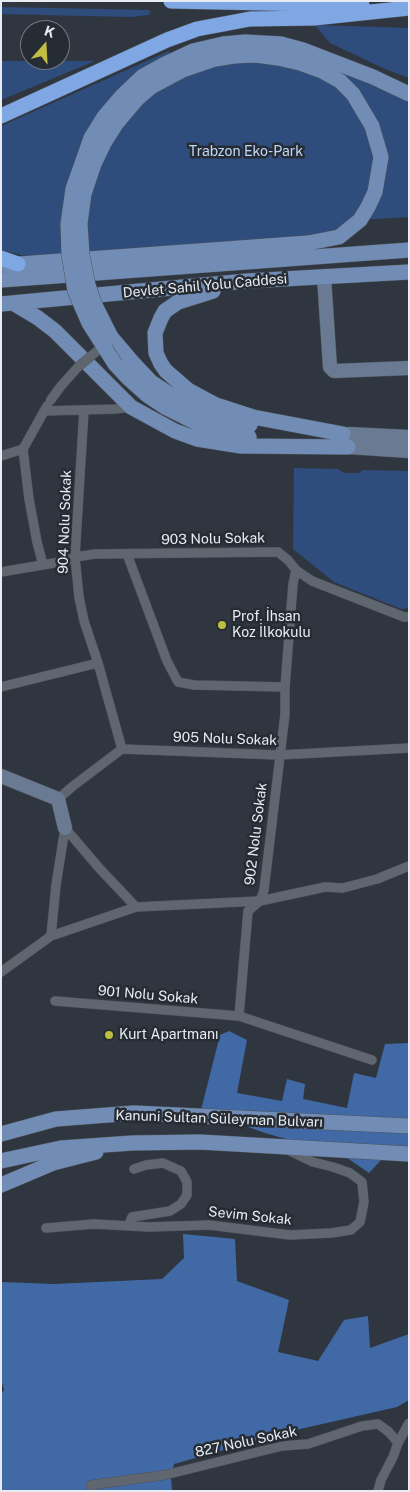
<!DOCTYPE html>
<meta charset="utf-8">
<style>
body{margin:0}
#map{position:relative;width:410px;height:1492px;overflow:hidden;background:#30363f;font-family:"Public Sans",sans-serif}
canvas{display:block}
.frame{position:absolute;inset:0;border:2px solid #e8ebf1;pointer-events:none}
.north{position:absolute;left:20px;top:20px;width:50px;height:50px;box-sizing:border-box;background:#262c34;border:1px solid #747880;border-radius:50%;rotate:19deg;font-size:14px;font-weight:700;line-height:20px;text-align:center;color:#e8ebf1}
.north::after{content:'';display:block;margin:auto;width:18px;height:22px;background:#c0be41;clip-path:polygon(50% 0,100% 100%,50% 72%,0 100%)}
</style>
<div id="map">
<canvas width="410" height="1492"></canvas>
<div class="frame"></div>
<div class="north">K</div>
</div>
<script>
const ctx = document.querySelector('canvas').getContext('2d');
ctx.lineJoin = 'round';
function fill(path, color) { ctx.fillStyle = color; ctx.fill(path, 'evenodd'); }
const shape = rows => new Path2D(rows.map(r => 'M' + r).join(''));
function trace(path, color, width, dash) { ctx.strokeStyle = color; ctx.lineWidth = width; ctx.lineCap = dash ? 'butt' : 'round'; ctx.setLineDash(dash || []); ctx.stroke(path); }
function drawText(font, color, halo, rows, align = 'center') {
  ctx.font = font + ' "Public Sans",sans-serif'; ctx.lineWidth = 5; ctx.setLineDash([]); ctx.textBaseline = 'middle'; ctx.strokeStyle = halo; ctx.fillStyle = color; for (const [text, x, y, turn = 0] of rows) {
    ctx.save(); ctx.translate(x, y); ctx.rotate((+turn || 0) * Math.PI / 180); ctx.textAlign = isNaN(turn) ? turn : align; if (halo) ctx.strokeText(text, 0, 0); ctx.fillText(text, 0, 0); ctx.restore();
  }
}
const green = shape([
 [1,7,149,10,151,13,148,15,131,17,1,14],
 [315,25,409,28,409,78,385,69,330,43],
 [169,51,177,73,234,56,373,77,409,94,409,217,360,220,339,237,26,256,1,250,1,126],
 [1,61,95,61,1,100],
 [294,468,338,469,344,473,359,473,363,470,409,471,409,608,401,609,334,582,293,549]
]);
const forest = shape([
 [229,1031,247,1040,237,1093,282,1101,287,1079,305,1084,303,1099,347,1108,354,1073,376,1078,385,1044,409,1043,409,1160,384,1157,369,1173,343,1155,265,1133,201,1110,220,1035],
 [183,1234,235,1239,237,1281,289,1300,278,1352,318,1361,344,1320,368,1316,370,1348,409,1334,409,1400,397,1407,287,1432,174,1464,171,1478,172,1491,1,1491,1,1394,4,1390,1,1379,1,1282,54,1284,162,1279,184,1258]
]);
const street = shape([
 [84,410,75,557,79,597,84,621,98,663,122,749],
 [44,411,116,409,131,407],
 [23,449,29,499,37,542,43,565],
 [1,456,23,449,47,406],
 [127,554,167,661,178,682,194,685,285,687],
 [1,572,66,561,75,557,95,554,278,552,288,560,296,570,312,581,404,617,409,617],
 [1,687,98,663],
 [58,799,73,786,122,749,279,755,409,748],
 [65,828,100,869,136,907],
 [51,936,136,907,260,901,325,887,343,888,377,879,409,866],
 [1,972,51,936,56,885,65,828],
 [55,1001,239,1016,372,1060],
 [239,1016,248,911,260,901,264,890,285,714,285,687,293,584,296,570],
 [128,1226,132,1217,170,1211,181,1204,187,1195,187,1182,181,1171,163,1163,146,1165,134,1169],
 [46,1228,94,1224,149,1227,209,1225,290,1235,331,1233,351,1230,360,1222,364,1202,362,1182,350,1173,333,1167,313,1162,290,1151],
 [93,1491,91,1485,165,1475,282,1446,308,1444,362,1426,378,1424,389,1432,398,1443],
 [378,1491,381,1480,393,1457,398,1443,409,1423]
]);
const secondary = shape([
 [324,277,330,367,334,371,409,368],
 [349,434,409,437],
 [348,447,409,451],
 [1,776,58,799,65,828]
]);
const primary = shape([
 [6,265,308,243,339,237,360,220,368,207,375,192,381,157,372,126,353,94],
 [1,280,409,250],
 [213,291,178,302,165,311,161,318,155,333,156,353,161,364,166,371,188,390,216,405,253,417,343,434],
 [13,303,38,318,55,331,131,407,175,431,197,439,241,446,348,447],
 [1,304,247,281,409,272],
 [111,337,134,364,151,382,171,395,195,409,221,419,250,425],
 [115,364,128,378,147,395,165,407,205,427,220,431,249,437],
 [1,1134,56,1119,134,1113,409,1126],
 [1,1161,61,1148,132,1143,200,1142,409,1154],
 [1,1185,53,1163,96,1152]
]);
const highway = shape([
 [171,1,362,5],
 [1,116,167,40,197,29,250,19,314,18,409,8],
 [1,258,18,264]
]);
const streetBridge = shape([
 [50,401,61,386,78,367,103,346]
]);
const primaryBridge = shape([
 [111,337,94,303,88,285,82,255,80,223,84,194,94,164,104,143,116,124,137,99,151,87,183,70,215,59,234,56,256,55,278,58,300,63,322,71,340,81,353,94],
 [115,364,89,323,75,291,69,254,68,224,73,189,91,138,104,117,122,96,143,76,165,64,193,51,223,44,245,42,281,44,303,50,373,77,409,94]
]);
const markers = [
 [222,625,5,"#c0be41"],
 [109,1035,5,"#c0be41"]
];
const parkNames = [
 ["Trabzon Eko-Park",246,152]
];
const streetNames = [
 ["Devlet Sahil Yolu Caddesi",205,286,-5],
 ["904 Nolu Sokak",65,522,-88],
 ["903 Nolu Sokak",213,539,-1],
 ["905 Nolu Sokak",225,739,2],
 ["902 Nolu Sokak",256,834,-83],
 ["901 Nolu Sokak",148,995,5],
 ["Kanuni Sultan Süleyman Bulvarı",219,1119,2],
 ["Sevim Sokak",250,1216,6],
 ["827 Nolu Sokak",246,1442,-12]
];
const poiNames = [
 ["Prof. İhsan",232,617],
 ["Koz İlkokulu",232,633],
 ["Kurt Apartmanı",119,1035]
];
fill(green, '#2e4d7c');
fill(forest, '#4169a6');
trace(street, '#4e535a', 10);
trace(secondary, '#4e535a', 15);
trace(primary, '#4e535a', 16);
trace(highway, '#4e535a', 16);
trace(street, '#5f666f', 9);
trace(secondary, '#697a92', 14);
trace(primary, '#728db5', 15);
trace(highway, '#7fa7e3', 15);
trace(streetBridge, '#4e535a', 10, []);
trace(primaryBridge, '#4e535a', 16, []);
trace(streetBridge, '#5f666f', 9);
trace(primaryBridge, '#728db5', 15);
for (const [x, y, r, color] of markers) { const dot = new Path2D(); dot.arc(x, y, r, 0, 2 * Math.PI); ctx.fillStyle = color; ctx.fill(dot); trace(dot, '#262c34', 2); }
drawText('14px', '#c0d7fa', '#262c34', parkNames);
drawText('14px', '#e8ebf1', '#262c34', streetNames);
drawText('14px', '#e8ebf1', '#262c34', poiNames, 'left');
</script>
